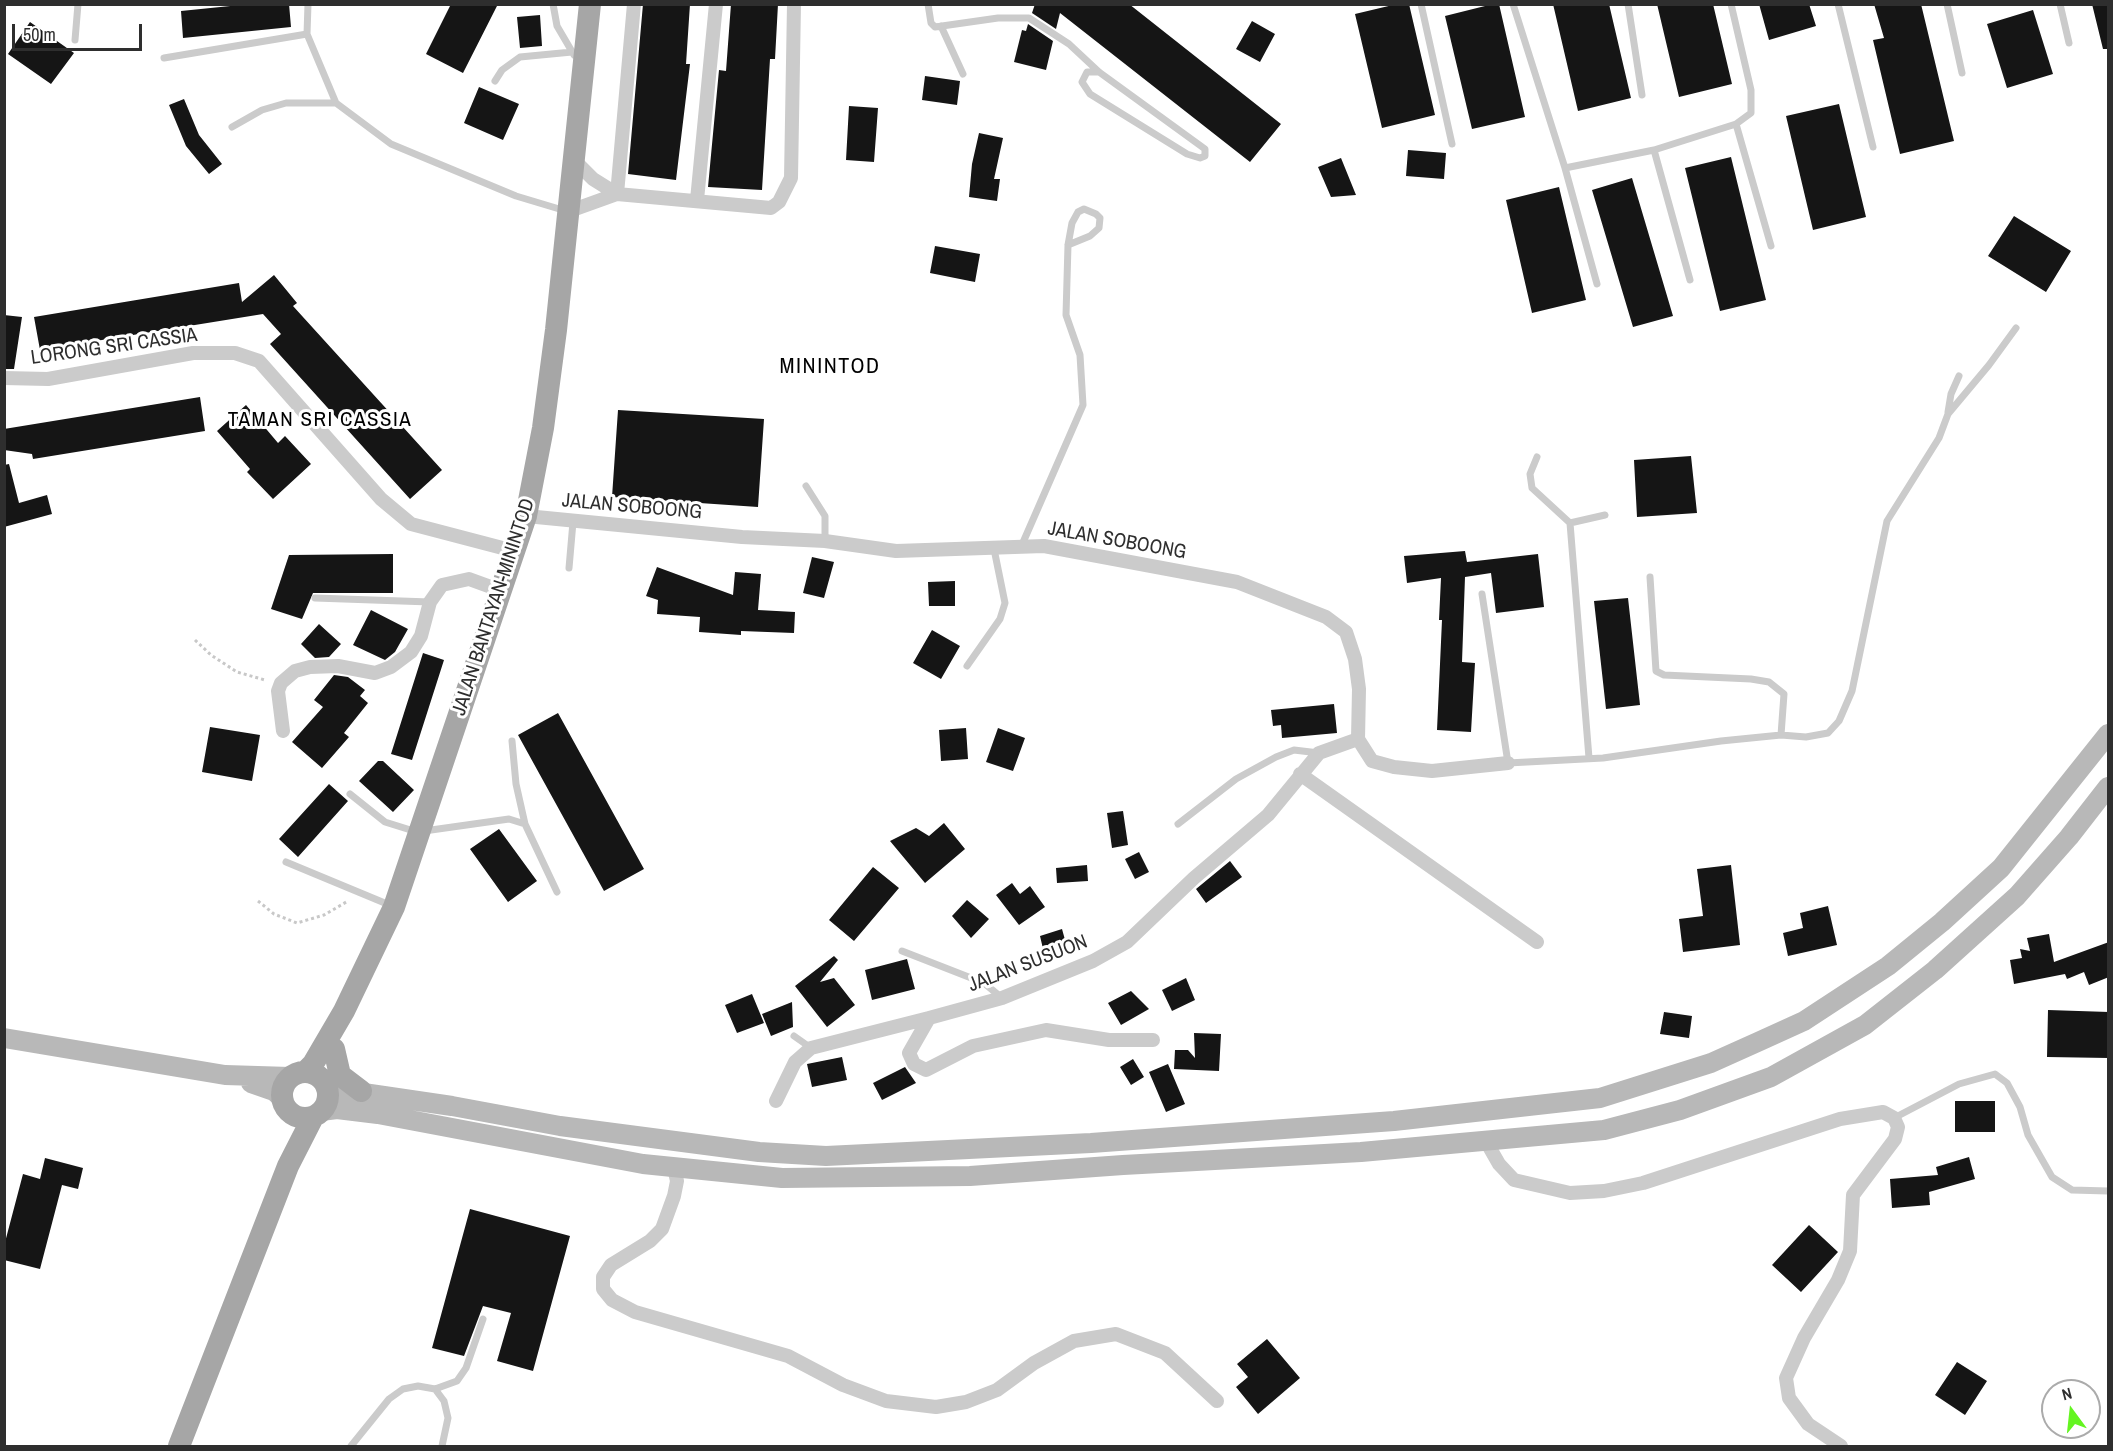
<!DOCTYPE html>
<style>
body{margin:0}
#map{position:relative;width:2113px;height:1451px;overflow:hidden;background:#fff;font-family:"Archivo Narrow",sans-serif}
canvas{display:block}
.frame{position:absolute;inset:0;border:6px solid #2e2e2e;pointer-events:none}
.north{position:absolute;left:2041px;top:1379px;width:60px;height:60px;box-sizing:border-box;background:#fff;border:2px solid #ababab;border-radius:50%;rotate:345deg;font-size:16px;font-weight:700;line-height:24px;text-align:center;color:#2e2e2e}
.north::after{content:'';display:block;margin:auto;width:21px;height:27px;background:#64f521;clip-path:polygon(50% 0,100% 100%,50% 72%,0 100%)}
.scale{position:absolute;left:12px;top:24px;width:130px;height:27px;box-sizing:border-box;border:3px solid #2e2e2e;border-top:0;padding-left:8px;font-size:18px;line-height:21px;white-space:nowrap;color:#2e2e2e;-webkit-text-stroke:4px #fff;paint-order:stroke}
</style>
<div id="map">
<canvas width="2113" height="1451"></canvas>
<div class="frame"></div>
<div class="north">N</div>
<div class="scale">50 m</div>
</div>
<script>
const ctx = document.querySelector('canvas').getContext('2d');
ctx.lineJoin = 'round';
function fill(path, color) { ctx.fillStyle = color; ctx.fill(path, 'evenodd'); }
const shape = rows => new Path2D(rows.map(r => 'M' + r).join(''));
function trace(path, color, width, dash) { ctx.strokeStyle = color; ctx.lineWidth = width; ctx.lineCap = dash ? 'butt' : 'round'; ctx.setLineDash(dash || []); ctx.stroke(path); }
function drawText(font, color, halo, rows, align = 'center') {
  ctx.font = font + ' "Archivo Narrow",sans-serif'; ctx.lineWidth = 6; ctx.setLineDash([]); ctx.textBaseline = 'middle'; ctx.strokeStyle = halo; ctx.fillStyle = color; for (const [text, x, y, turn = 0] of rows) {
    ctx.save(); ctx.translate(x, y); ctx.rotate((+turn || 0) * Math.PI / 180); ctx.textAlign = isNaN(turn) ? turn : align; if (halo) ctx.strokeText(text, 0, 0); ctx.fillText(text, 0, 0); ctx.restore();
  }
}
const building = shape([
 [250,4,289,4,291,27,183,38,181,11],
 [451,4,498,4,463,73,426,54],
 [643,4,690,4,686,64,690,64,676,180,628,174],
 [731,4,778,4,775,59,770,59,762,190,708,187,719,70,726,71],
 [1035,4,1129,4,1281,124,1250,162,1060,13,1056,29,1032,13],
 [1397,4,1409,4,1435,115,1382,128,1355,14],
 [1493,4,1499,4,1525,117,1472,129,1445,16],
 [1553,4,1609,4,1631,98,1578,111],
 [1657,4,1713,4,1732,84,1679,97],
 [1759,4,1809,4,1816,26,1769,40],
 [1874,4,1921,4,1954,141,1900,154,1873,40,1884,38],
 [2092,4,2109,4,2109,49,2103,49],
 [2033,10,2053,74,2007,88,1987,24],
 [540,15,542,46,520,48,517,17],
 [1252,21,1275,34,1260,62,1236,49],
 [30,22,74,53,51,84,8,54],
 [1028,24,1053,41,1046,70,1014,62,1022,30,1026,31],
 [925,76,960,81,957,105,922,100],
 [479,87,519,104,503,140,464,123],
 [184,99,199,135,222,164,209,174,186,146,169,105],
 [1839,104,1866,217,1813,230,1786,116],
 [849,106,878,108,874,162,846,160],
 [979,133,1003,138,994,179,1000,179,997,201,969,197,972,164],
 [1408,150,1446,153,1444,179,1406,176],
 [1731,157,1766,300,1720,311,1685,168],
 [1341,158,1356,195,1331,197,1318,167],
 [1632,178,1673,316,1633,327,1592,190],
 [1559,187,1586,300,1532,313,1506,200],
 [2014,216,2071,251,2046,292,1988,256],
 [935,246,980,254,975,282,930,273],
 [274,275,297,303,293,306,442,470,410,499,270,344,281,334,263,314,40,350,34,317,239,283,242,302],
 [4,315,22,317,14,369,4,369],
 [200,397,205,431,33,459,32,454,4,450,4,429],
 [246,405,278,443,285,436,311,464,273,499,247,472,250,469,217,431],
 [618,410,764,419,758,507,612,497],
 [1691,456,1697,513,1637,517,1634,460],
 [9,464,19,503,47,495,52,514,4,527,4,465],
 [1465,551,1467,562,1538,554,1544,607,1496,613,1491,573,1465,577,1462,662,1475,663,1471,732,1437,730,1442,620,1439,620,1441,578,1407,583,1404,556],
 [393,554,393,593,313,593,302,619,271,609,289,555],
 [812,557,834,562,824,598,803,593],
 [657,567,733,595,735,572,761,574,758,610,795,612,794,633,741,631,741,635,699,632,700,617,657,614,658,600,646,596],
 [955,581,955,606,929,606,928,582],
 [1628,598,1640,705,1606,709,1594,601],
 [371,610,408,629,395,652,385,660,353,645],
 [319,624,341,644,329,657,315,658,301,644],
 [932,630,960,646,941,679,913,663],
 [423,653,444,660,412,760,391,754],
 [334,675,348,677,365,690,360,696,368,703,344,733,349,737,322,768,292,742,323,707,314,700],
 [1334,704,1337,733,1282,738,1281,725,1273,726,1271,710],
 [558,713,644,869,604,891,518,735],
 [210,727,260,735,252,781,202,772],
 [966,728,968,759,941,761,939,730],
 [998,728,1025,738,1013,771,986,762],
 [378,761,383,761,414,790,393,812,359,781],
 [329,784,348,801,298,857,279,839],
 [1123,811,1128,845,1112,848,1107,813],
 [944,823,965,849,925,883,890,841,916,828,929,836],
 [499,829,537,881,508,902,470,849],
 [1139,852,1149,872,1135,879,1125,859],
 [1230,861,1242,877,1206,903,1196,889],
 [1087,865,1088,881,1057,883,1056,868],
 [1731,865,1740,945,1683,952,1679,919,1703,916,1697,869],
 [873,867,899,888,854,941,829,920],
 [1012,883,1020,894,1030,886,1045,907,1019,925,996,895],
 [967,900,989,919,971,938,952,916],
 [1828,906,1837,945,1788,956,1783,933,1803,928,1800,913],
 [1062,929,1067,947,1044,953,1040,936],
 [2049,934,2054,962,2109,942,2109,977,2089,985,2084,972,2067,979,2065,974,2014,984,2010,960,2022,958,2020,949,2030,951,2027,938],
 [834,956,838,960,820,982,834,978,855,1005,827,1027,795,986],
 [907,959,915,989,872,1000,865,970],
 [1186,978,1195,1000,1172,1011,1162,990],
 [1131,991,1149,1009,1121,1025,1108,1003],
 [752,994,764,1023,737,1033,725,1005],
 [792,1002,793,1027,771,1036,762,1014],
 [2048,1010,2109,1012,2109,1058,2047,1057],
 [1664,1012,1692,1016,1689,1038,1660,1034],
 [1194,1033,1221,1034,1219,1071,1174,1069,1175,1050,1188,1050,1195,1058],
 [842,1057,847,1080,812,1087,807,1064],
 [1133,1059,1144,1077,1131,1085,1120,1067],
 [1168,1064,1185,1104,1166,1112,1149,1072],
 [905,1067,916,1083,882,1100,873,1083],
 [1955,1101,1995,1101,1995,1132,1955,1132],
 [1969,1157,1975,1179,1929,1192,1930,1205,1892,1208,1890,1179,1938,1175,1936,1167],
 [45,1158,83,1168,78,1189,62,1185,40,1269,4,1260,4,1246,23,1174,40,1179],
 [470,1209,570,1236,533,1371,497,1361,511,1313,483,1306,464,1356,432,1348],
 [1809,1225,1838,1252,1801,1292,1772,1265],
 [1267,1339,1300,1378,1258,1414,1236,1387,1248,1377,1237,1364],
 [1957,1362,1987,1381,1965,1415,1935,1395]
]);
const path = shape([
 [195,640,211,655,237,672,265,680],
 [258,901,274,914,297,923,324,915,348,901]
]);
const lane = shape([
 [308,4,307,34,336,103,391,144,516,196,566,211],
 [553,4,557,26,574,55],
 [928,4,931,23,935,27,998,18,1029,18,1069,44,1099,72,1205,149,1205,156,1200,158,1187,154,1090,94,1082,82,1087,72,1099,72],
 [1421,4,1452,144],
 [1513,4,1565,168,1597,284],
 [1628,4,1642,95],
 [1838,4,1873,147],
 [1947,4,1962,73],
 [2060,4,2069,43],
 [941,26,963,74],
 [75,40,78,4],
 [164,58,307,34],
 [495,81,502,70,520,57,572,52],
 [1736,124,1771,246],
 [232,127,262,110,286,103,336,103],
 [1654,150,1690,280],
 [1565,168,1654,150,1736,124,1751,113,1751,90,1731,4],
 [1948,412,1951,394,1959,376],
 [1537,457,1530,474,1532,488,1570,523,1589,758],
 [806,486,825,516,825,541],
 [1570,523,1605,515],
 [1021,547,1083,405,1080,355,1066,315,1068,245,1072,223,1078,212,1084,209,1096,214,1100,218,1099,228,1090,236,1068,245],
 [569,568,573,522],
 [1650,577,1656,671,1664,675,1751,679,1769,682,1784,694,1781,735],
 [1482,594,1508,763,1603,758,1721,741,1781,735,1806,737,1828,733,1839,721,1852,691,1887,521,1939,438,1948,414,1989,365,2016,328],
 [315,598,430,602],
 [967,666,1000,619,1005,603,994,549],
 [350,794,385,822,417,832,509,819,525,824,516,784,512,741],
 [525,824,557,892],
 [1178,824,1236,779,1276,757,1294,750,1319,753],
 [286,862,392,906],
 [902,951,984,983,1002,998],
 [794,1036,811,1048],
 [1894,1118,1959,1084,1995,1074,2007,1083,2020,1107,2028,1135,2052,1177,2072,1190,2108,1191],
 [435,1389,444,1401,448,1418,442,1446],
 [351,1446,389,1399,403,1389,418,1386,435,1389,457,1381,466,1368,483,1319]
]);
const street = shape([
 [573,159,593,179,617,194],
 [617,194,634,4],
 [697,200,716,4],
 [567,212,617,194,771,208,779,202,791,178,794,4],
 [4,378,48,379,193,353,235,353,259,361,381,499,411,524,514,551],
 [526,516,742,537,825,541,896,551,1044,546,1237,582,1326,617,1346,632,1355,659,1359,689,1358,739,1372,761,1394,767,1432,771,1508,763],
 [283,731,278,691,281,683,295,671,310,667,338,666,375,673,391,667,411,652,421,636,430,602,442,585,469,579,502,591],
 [1300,774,1537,942],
 [1153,1040,1109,1040,1046,1030,973,1046,926,1070,914,1064,909,1053,929,1018,1002,998,1093,961,1127,942,1194,878,1268,815,1319,753,1358,739],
 [776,1101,795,1062,811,1048,929,1018],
 [1487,1143,1499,1164,1514,1180,1570,1193,1604,1191,1643,1183,1840,1119,1883,1112,1894,1118,1898,1127,1895,1139,1853,1195,1850,1251,1838,1280,1804,1338,1786,1378,1789,1398,1808,1424,1841,1446],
 [674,1168,677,1181,674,1196,662,1229,650,1241,611,1265,603,1277,603,1289,612,1300,635,1312,788,1356,843,1385,886,1401,936,1407,966,1402,997,1390,1034,1363,1074,1341,1116,1334,1165,1353,1217,1401]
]);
const secondary = shape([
 [4,1038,225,1075,290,1077],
 [251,1083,274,1091,282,1098],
 [326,1085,343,1090,452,1106,560,1126,759,1152,826,1156,1091,1143,1394,1121,1600,1098,1711,1063,1760,1041,1804,1021,1888,966,1942,922,2001,868,2108,734],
 [321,1111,337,1109,378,1114,643,1164,782,1178,970,1176,1123,1165,1361,1152,1604,1130,1680,1110,1771,1077,1865,1025,1935,970,2017,896,2069,837,2108,787]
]);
const primary = shape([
 [334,1049,340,1075,361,1091],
 [306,1071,313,1064,344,1011,394,907,526,516,543,428,556,330,590,4],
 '282 1095a23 23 0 1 1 46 0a23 23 0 1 1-46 0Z',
 [179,1446,288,1166,313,1117]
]);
const streetNames = [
 ["LORONG SRI CASSIA",114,347,-8],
 ["JALAN SOBOONG",632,507,5],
 ["JALAN SOBOONG",1117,541,10],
 ["JALAN BANTAYAN-MININTOD",494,607,-72],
 ["JALAN SUSUON",1028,964,-21]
];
const neighbourhoodNames = [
 ["TAMAN SRI CASSIA",320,420]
];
const quarterNames = [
 ["MININTOD",830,367]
];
fill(building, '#151515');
trace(path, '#c8c8c8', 3, [3, 3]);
trace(lane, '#cbcbcb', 7);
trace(street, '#cbcbcb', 14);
trace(secondary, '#b8b8b8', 20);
trace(primary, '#a6a6a6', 22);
drawText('20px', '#2e2e2e', '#fff', streetNames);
ctx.letterSpacing = '1.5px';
drawText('21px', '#000', '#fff', neighbourhoodNames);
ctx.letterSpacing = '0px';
ctx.letterSpacing = '1.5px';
drawText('22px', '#000', '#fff', quarterNames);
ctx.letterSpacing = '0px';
</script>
